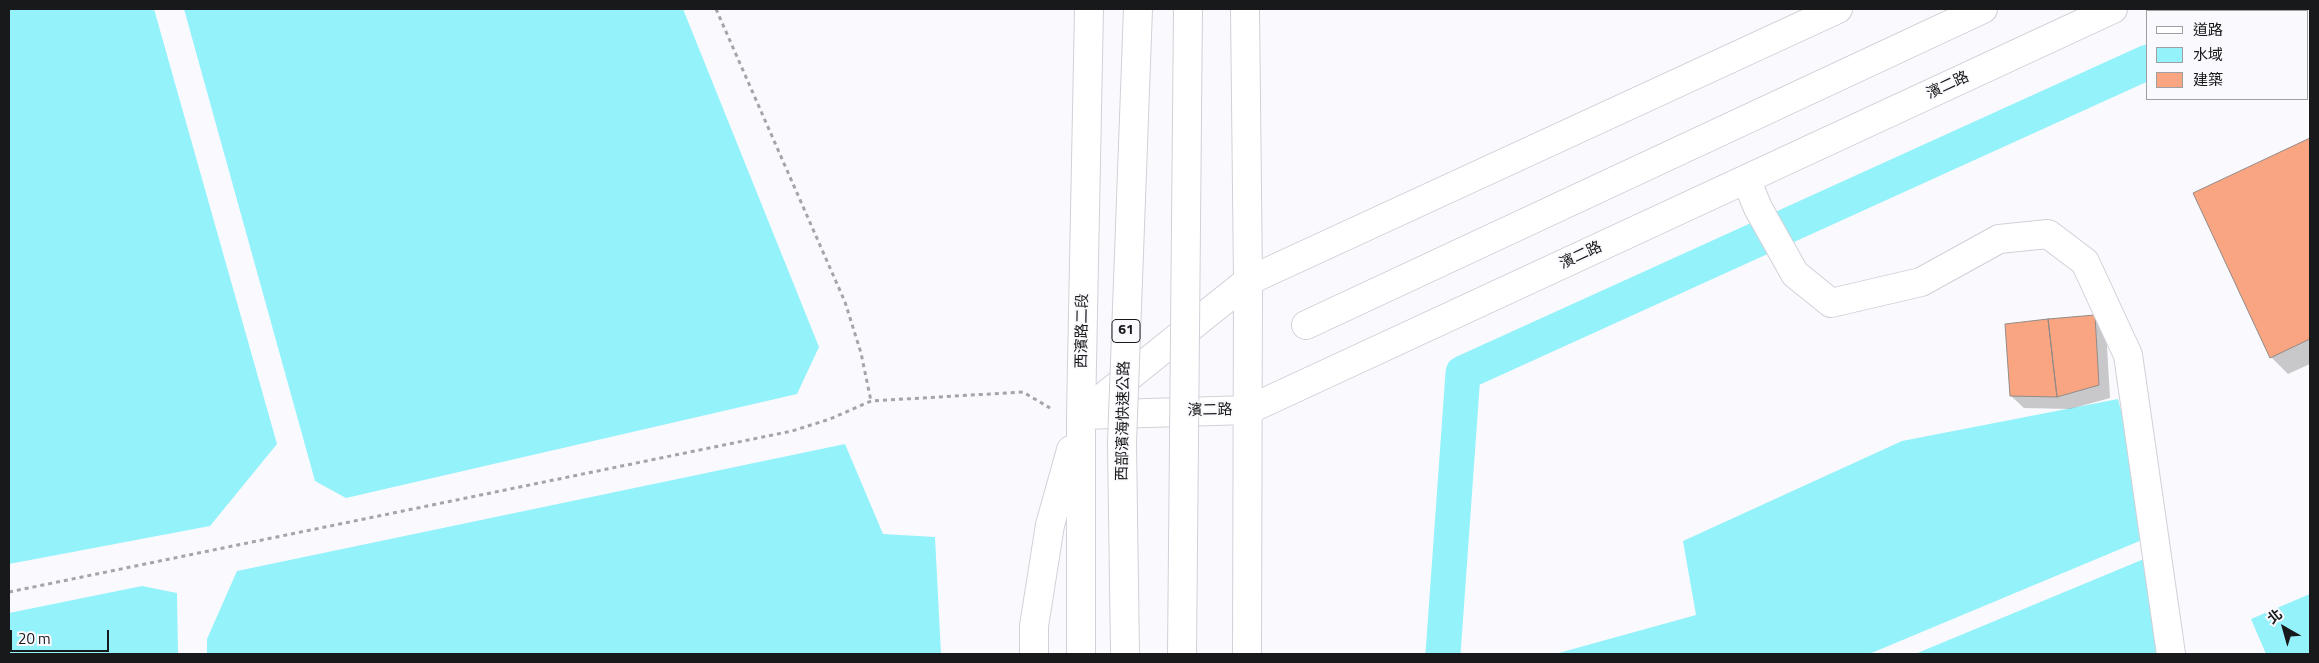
<!DOCTYPE html>
<meta charset="utf-8">
<style>
body{margin:0}
#map{position:relative;width:2319px;height:663px;overflow:hidden;background:#fafafe;font-family:"Titillium Web","Noto Sans TC",sans-serif}
canvas{display:block}
.frame{position:absolute;inset:0;border:10px solid #18191b;pointer-events:none}
.legend{position:absolute;left:2146px;top:10px;width:162px;height:90px;box-sizing:border-box;background:#fafafe;border:1px solid #a0a0a3;margin:0;padding:6px 9px;list-style:none;font-size:15px;color:#18191b}
.legend li{display:flex;align-items:center;gap:10px;height:25px}
.legend b{width:25px;border:1px solid #a0a0a3}
.north{position:absolute;left:2259px;top:603px;width:50px;height:50px;-webkit-text-stroke:4px #fafafe;paint-order:stroke;rotate:322deg;font-size:14px;font-weight:700;line-height:20px;text-align:center;color:#18191b}
.north::after{content:'';display:block;margin:auto;width:18px;height:22px;background:#18191b;clip-path:polygon(50% 0,100% 100%,50% 72%,0 100%)}
.scale{position:absolute;left:10px;top:630px;width:99px;height:22px;box-sizing:border-box;border:2px solid #18191b;border-top:0;padding-left:6px;font-size:15px;line-height:18px;white-space:nowrap;color:#18191b;-webkit-text-stroke:4px #fafafe;paint-order:stroke}
</style>
<div id="map">
<canvas width="2319" height="663"></canvas>
<div class="frame"></div>
<ul class="legend">
<li><b style="height:6px;background:#fff"></b>道路</li>
<li><b style="height:14px;background:#94f2fa"></b>水域</li>
<li><b style="height:14px;background:#faa581"></b>建築</li>
</ul>
<div class="north">北</div>
<div class="scale">20 m</div>
</div>
<script>
const ctx = document.querySelector('canvas').getContext('2d');
ctx.lineJoin = 'round';
function fill(path, color) { ctx.fillStyle = color; ctx.fill(path, 'evenodd'); }
const shape = rows => new Path2D(rows.map(r => 'M' + r).join(''));
function trace(path, color, width, dash) { ctx.strokeStyle = color; ctx.lineWidth = width; ctx.lineCap = dash ? 'butt' : 'round'; ctx.setLineDash(dash || []); ctx.stroke(path); }
function drawText(font, color, halo, rows, align = 'center') {
  ctx.font = font + ' "Titillium Web","Noto Sans TC",sans-serif'; ctx.lineWidth = 4; ctx.setLineDash([]); ctx.textBaseline = 'middle'; ctx.strokeStyle = halo; ctx.fillStyle = color; for (const [text, x, y, turn = 0] of rows) {
    ctx.save(); ctx.translate(x, y); ctx.rotate((+turn || 0) * Math.PI / 180); ctx.textAlign = isNaN(turn) ? turn : align; if (halo) ctx.strokeText(text, 0, 0); ctx.fillText(text, 0, 0); ctx.restore();
  }
}
const water = shape([
 [9,9,154,9,277,444,210,526,9,564],
 [184,9,683,9,819,347,797,394,346,498,315,481],
 [2118,399,2154,535,1869,654,1555,654,1696,615,1683,541,1902,441],
 [845,444,883,534,935,537,941,654,207,654,207,639,237,571],
 [2144,559,2158,654,1915,654],
 [142,586,177,593,178,654,9,654,9,613],
 [2310,594,2310,654,2266,654,2251,619]
]);
const shadow = shape([
 [2310,140,2310,364,2288,374,2271,357,2195,194],
 [2094,317,2106,329,2110,398,2070,409,2024,408,2011,396]
]);
const canal = shape([
 [2259,11,2264,9],
 [1443,654,1463,373,2148,62]
]);
const building = shape([
 [2310,138,2310,339,2270,358,2193,193,2310,138],
 [2095,315,2099,385,2057,397,2048,319,2095,315],
 [2048,319,2057,397,2010,396,2005,324,2048,319]
]);
const path = shape([
 [716,9,845,302,861,353,871,401],
 [9,592,792,431,830,419,871,401,1023,392,1050,408]
]);
const minor = shape([
 [1245,9,1248,281,1247,654],
 [1746,179,1758,208,1795,274,1831,303,1921,282,1999,239,2048,234,2085,262,2128,355,2171,654],
 [1306,325,1983,9],
 [1081,415,1248,410,2113,9],
 [1081,415,1248,281,1838,9],
 [1034,654,1034,626,1050,525,1071,450],
 [1081,654,1081,415,1089,9]
]);
const highwayBridge = shape([
 [1125,654,1122,443,1138,9],
 [1182,654,1188,9]
]);
const shields = [
 [1126,331,28]
];
const shieldNames = [
 ["61",1126,331]
];
const streetNames = [
 ["濱二路",1948,86,-25],
 ["濱二路",1581,256,-25],
 ["西濱路二段",1083,331,-89],
 ["濱二路",1210,411,-1],
 ["西部濱海快速公路",1124,421,-89]
];
fill(water, '#94f2fa');
fill(shadow, '#0003');
trace(canal, '#94f2fa', 35);
fill(building, '#faa581');
trace(building, '#928a87', 1);
trace(minor, '#d0d1d9', 30);
trace(path, '#a4a5a8', 3, [4, 4]);
trace(minor, '#fff', 28);
trace(highwayBridge, '#d0d1d9', 30, []);
trace(highwayBridge, '#fff', 28);
for (const [x, y, w] of shields) { const box = new Path2D(); box.roundRect(x - w / 2, y - 11.5, w, 23, 4); ctx.fillStyle = '#fafafe'; ctx.fill(box); trace(box, '#18191b', 1); }
drawText('bold 14px', '#18191b', null, shieldNames);
drawText('15px', '#18191b', '#fafafe', streetNames);
</script>
